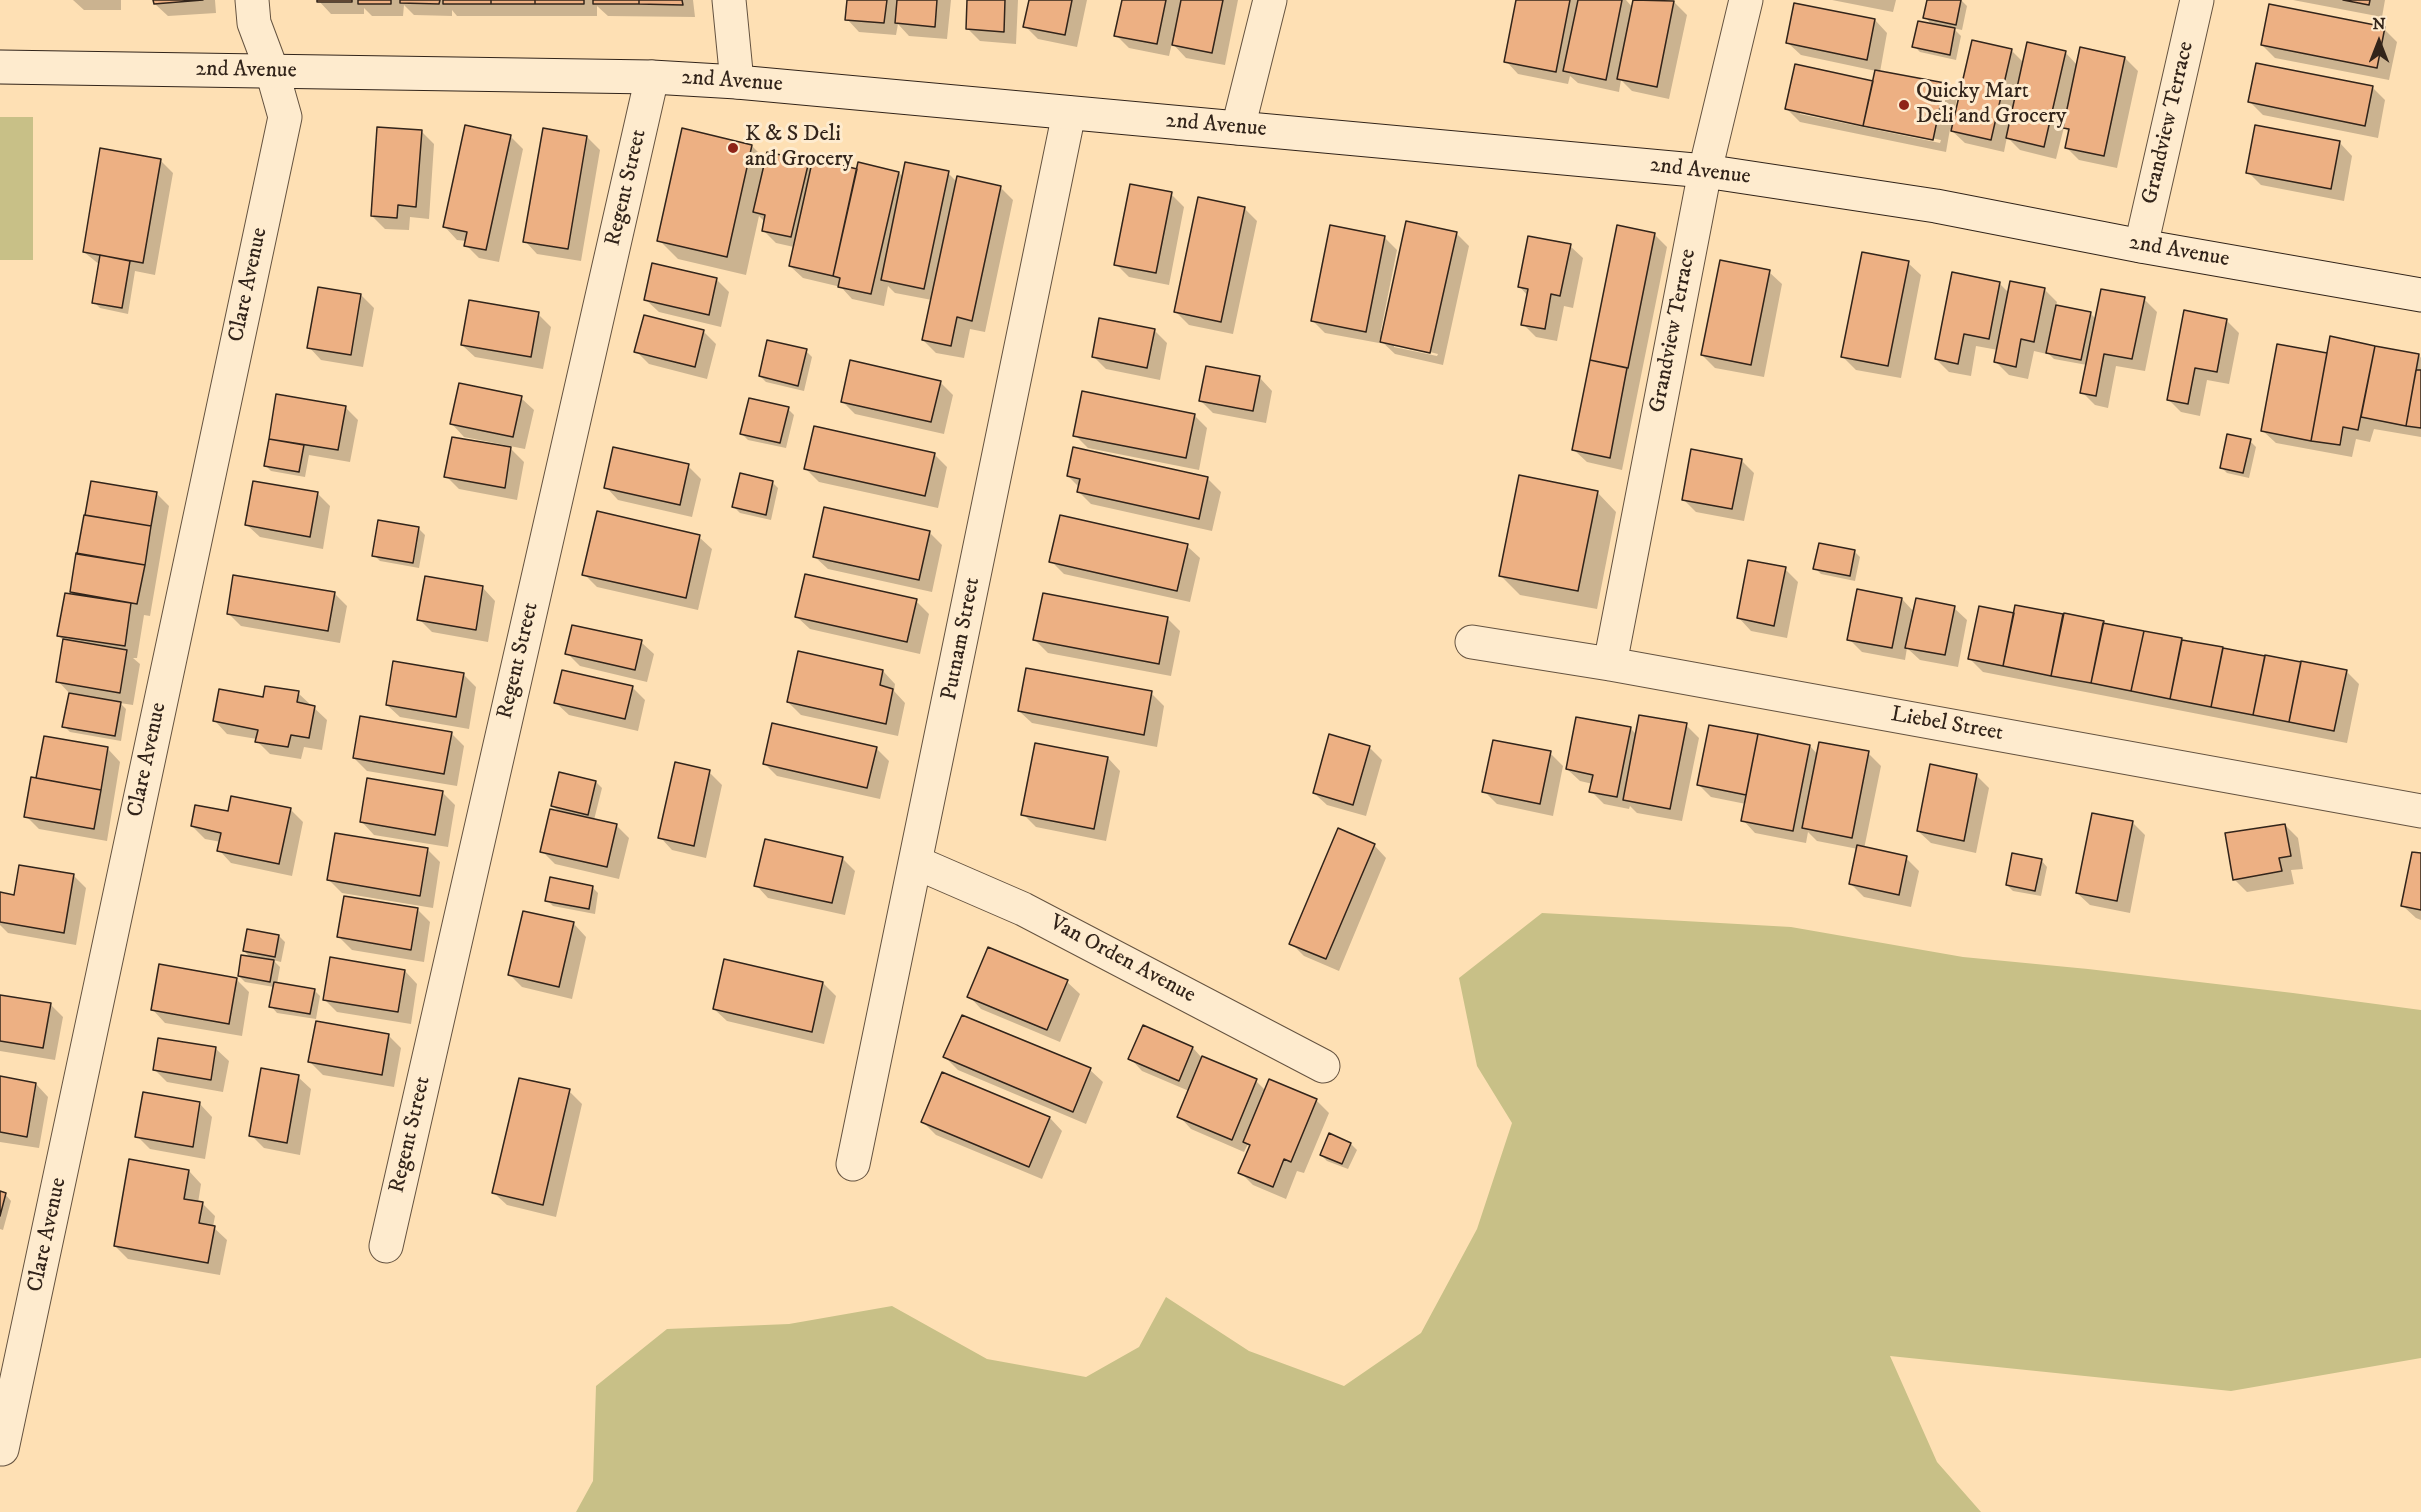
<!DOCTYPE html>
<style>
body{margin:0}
#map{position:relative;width:2421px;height:1512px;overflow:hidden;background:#fee0b4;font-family:"IM FELL DW Pica",serif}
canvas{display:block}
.north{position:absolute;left:2349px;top:12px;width:60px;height:60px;-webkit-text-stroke:4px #feebce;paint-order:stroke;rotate:0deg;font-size:16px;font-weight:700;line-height:24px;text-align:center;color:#32241a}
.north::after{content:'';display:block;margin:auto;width:21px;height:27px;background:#32241a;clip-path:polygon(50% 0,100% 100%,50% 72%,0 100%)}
</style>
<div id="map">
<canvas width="2421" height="1512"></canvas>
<div class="north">N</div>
</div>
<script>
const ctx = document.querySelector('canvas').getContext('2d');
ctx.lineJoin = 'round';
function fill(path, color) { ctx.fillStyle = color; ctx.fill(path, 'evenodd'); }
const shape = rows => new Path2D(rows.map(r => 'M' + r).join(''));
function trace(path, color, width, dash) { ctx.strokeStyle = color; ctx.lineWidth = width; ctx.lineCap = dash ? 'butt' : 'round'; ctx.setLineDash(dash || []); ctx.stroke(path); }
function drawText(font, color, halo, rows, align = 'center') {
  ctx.font = font + ' "IM FELL DW Pica",serif'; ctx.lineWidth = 6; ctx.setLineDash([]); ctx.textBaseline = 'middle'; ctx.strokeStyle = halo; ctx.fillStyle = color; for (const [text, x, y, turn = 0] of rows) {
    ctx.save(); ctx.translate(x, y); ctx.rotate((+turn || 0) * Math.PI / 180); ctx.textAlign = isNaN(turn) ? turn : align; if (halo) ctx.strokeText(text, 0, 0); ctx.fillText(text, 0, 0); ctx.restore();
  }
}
const green = shape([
 [0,117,33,117,33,260,0,260],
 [1542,913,1791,927,1963,957,2088,969,2293,993,2421,1010,2421,1358,2231,1391,1890,1356,1937,1462,1981,1512,576,1512,593,1481,596,1386,667,1329,789,1324,892,1306,987,1359,1086,1377,1139,1347,1166,1297,1249,1351,1344,1386,1421,1333,1477,1229,1512,1123,1477,1066,1459,978]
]);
const shadow = shape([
 [73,0,121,0,121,10,84,10],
 [155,0,215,0,216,13,168,16,155,4],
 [318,0,693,0,695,17,608,16,597,6,597,16,457,16,452,10,452,16,414,15,404,5,403,16,372,16,364,8,364,14,331,14],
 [849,0,951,0,947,39,909,36,898,24,896,35,859,32,847,19],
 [969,0,1018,0,1016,44,980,41,967,28],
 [1030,0,1087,0,1077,47,1038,39,1025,26],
 [1123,0,1238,0,1225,65,1186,58,1172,43,1169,56,1129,48,1116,35],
 [1518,0,1626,0,1633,8,1635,0,1674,2,1687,15,1669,99,1632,91,1621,80,1619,92,1578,83,1570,76,1568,84,1518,74,1506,61],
 [1832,0,1896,0,1893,12],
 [1929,0,1961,0,1967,6,1962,30,1953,28,1961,36,1956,60,1920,52,1914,46,1932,25,1925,17],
 [2293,0,2385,0,2382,17],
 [1875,20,1887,33,1880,72,1944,85,1957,98,1954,112,1957,113,2011,50,2024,63,2065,52,2077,65,2125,58,2138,71,2117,168,2079,160,2067,148,2070,133,2064,127,2056,159,2020,150,2007,137,2004,152,1965,143,1950,129,1946,152,1800,122,1787,109,1874,82,1876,71,1801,55,1788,43],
 [1800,111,1941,140,1940,143,1800,114],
 [2384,29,2397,42,2389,80,2275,58,2262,45],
 [2372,87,2385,100,2378,138,2263,115,2250,102],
 [421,131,434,144,429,219,410,217,409,230,385,229,372,216],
 [510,136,523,149,499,262,479,258,466,245,466,241,457,240,445,227],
 [587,137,600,150,581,261,537,254,525,241],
 [2340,143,2352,156,2344,201,2261,185,2248,172],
 [752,146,767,161,808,162,813,167,858,170,859,164,899,173,904,178,948,173,957,182,1000,187,1013,200,985,332,970,329,964,358,936,353,923,340,932,300,895,293,888,286,884,306,852,299,841,287,803,278,790,266,794,247,776,243,763,230,765,222,759,216,746,275,678,259,659,240],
 [160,160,173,173,155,275,135,271,128,314,100,308,94,302,100,265,84,252],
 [1171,194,1184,207,1169,285,1129,277,1116,264],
 [1244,208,1257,221,1233,334,1189,325,1176,312],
 [1618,227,1654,234,1667,247,1622,470,1587,462,1574,450],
 [1456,233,1469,246,1443,365,1395,354,1379,339,1379,343,1325,333,1312,320,1384,237,1397,250,1381,330,1384,331],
 [1394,343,1438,354,1437,356,1394,347],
 [1570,246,1583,258,1573,308,1564,306,1557,341,1536,337,1523,324,1528,296,1520,287],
 [1908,263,1921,275,1901,378,1856,370,1843,357],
 [1769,272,1782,284,1764,377,1715,368,1702,355],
 [717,280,729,292,721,327,659,312,646,300],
 [1999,283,2009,293,2044,289,2057,302,2056,306,2090,313,2096,319,2144,299,2157,312,2145,371,2116,366,2108,408,2095,405,2082,392,2087,365,2054,359,2047,352,2047,354,2034,351,2028,379,2009,375,1996,362,1998,350,1976,346,1971,376,1949,372,1936,359],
 [361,295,374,308,363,367,321,360,309,347],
 [538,314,551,327,543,369,475,357,462,345],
 [2226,320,2239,333,2229,384,2207,380,2200,416,2181,412,2168,399],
 [1154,330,1167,343,1160,380,1106,369,1093,356],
 [703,331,716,344,707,379,649,364,636,351],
 [2331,338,2419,355,2421,358,2421,437,2374,429,2370,442,2356,439,2352,457,2276,443,2263,431,2328,354],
 [806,351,812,357,804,391,766,382,760,376],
 [1260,378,1272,391,1266,423,1213,413,1201,401],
 [940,382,953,395,944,434,855,414,842,401],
 [278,396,345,407,358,420,350,462,309,455,305,477,271,471,265,465],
 [521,398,534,410,525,449,464,437,452,424],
 [788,409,794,415,786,448,748,440,742,434],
 [1194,415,1207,428,1199,470,1088,448,1075,435],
 [2250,441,2256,447,2249,478,2227,473,2221,467],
 [509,447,524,462,517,500,459,489,446,476],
 [1074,449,1208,479,1221,492,1212,531,1091,504,1078,491,1079,487,1068,476],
 [934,454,947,467,938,508,819,482,806,469],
 [1741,460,1754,473,1744,521,1696,512,1683,499],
 [688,466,701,479,692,517,618,500,606,487],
 [772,482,778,488,771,520,740,513,734,507],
 [92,483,156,493,169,506,150,616,144,615,137,658,133,658,140,664,133,705,120,703,126,709,121,741,70,732,64,726,70,694,58,681,64,641,59,636,76,597,71,591],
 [1597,492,1616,512,1597,609,1520,595,1501,576],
 [317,493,330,506,323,549,260,537,247,525],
 [419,529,425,535,419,568,380,561,374,555],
 [929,532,942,545,932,592,828,569,815,557],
 [699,537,712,549,698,610,597,587,584,574],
 [1187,546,1200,558,1190,602,1064,574,1051,561],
 [1854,551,1860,557,1855,581,1821,574,1815,568],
 [1785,569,1798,582,1787,638,1751,631,1739,618],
 [483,588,495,601,488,642,432,632,419,619],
 [1858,591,1902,599,1914,612,1954,608,1967,620,1958,667,1920,660,1907,648,1905,660,1862,652,1849,639],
 [334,593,347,606,340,643,241,626,228,613],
 [916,601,929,614,920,654,810,629,797,617],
 [2016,607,2063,614,2181,641,2346,671,2359,684,2347,743,1983,672,1970,659,2015,615],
 [1167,618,1180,631,1171,676,1048,653,1035,640],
 [641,642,654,654,647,682,580,666,567,653],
 [883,671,895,684,894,691,905,703,898,736,801,715,788,702],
 [463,674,476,687,469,729,400,717,387,705],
 [632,687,645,700,638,731,569,715,556,703],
 [298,693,327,720,322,750,304,747,301,759,270,754,257,741,257,739,227,734,215,721,265,699],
 [1151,693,1164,706,1157,747,1032,723,1019,711],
 [1686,725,1699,738,1682,821,1637,813,1630,806,1629,809,1604,804,1591,791,1593,784,1580,781,1567,769,1630,728,1637,735],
 [1710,727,1810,746,1818,755,1868,753,1881,766,1864,849,1906,858,1919,871,1911,907,1864,897,1851,884,1858,849,1817,841,1808,832,1806,843,1755,833,1743,820,1746,804,1711,797,1698,784],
 [451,733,464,746,457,786,367,771,354,758],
 [1369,747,1382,760,1366,816,1327,805,1314,793],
 [876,748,889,761,880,799,777,776,764,763],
 [108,749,120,762,107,841,39,829,26,816,38,780],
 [1550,753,1563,766,1553,816,1497,804,1484,791],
 [1108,758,1120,771,1106,841,1036,827,1023,814],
 [709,772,722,785,706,858,672,850,660,837],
 [1976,775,1989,788,1976,853,1931,843,1918,831],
 [596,782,602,788,594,820,616,825,629,838,619,879,555,864,542,851,559,812,552,805],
 [442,792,455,805,448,847,374,835,362,822],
 [290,809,303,822,292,876,231,863,219,850,221,842,205,839,192,826,229,813],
 [2132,822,2145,835,2130,913,2090,905,2077,893],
 [2285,825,2298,838,2303,869,2291,870,2294,884,2247,892,2234,879],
 [1374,845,1386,858,1339,971,1304,956,1291,943],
 [428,850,440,862,433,908,342,893,329,880],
 [2421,855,2421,920,2416,918,2403,906],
 [842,858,855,871,845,915,768,898,756,885],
 [2041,860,2047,867,2041,896,2013,891,2007,885],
 [73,875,86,888,76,945,8,933,0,925,0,894,15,896],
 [592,887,598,893,595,914,553,906,547,900],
 [418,910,430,922,424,962,352,950,339,937],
 [524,913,574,924,586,937,572,999,522,987,510,975],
 [279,936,285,942,281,962,273,960,280,967,277,984,314,990,320,996,316,1019,277,1013,271,1006,274,987,245,982,239,976,251,958,244,951],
 [405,971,417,984,411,1024,337,1012,324,999],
 [236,979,249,992,242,1036,165,1023,153,1010],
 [1067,982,1080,994,1060,1042,981,1009,969,996],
 [823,983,836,996,824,1044,727,1021,714,1009],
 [0,996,50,1004,63,1017,55,1060,0,1051],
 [963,1016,1090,1070,1103,1082,1086,1124,958,1070,945,1057],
 [1143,1027,1193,1048,1202,1058,1256,1081,1266,1091,1316,1100,1329,1113,1304,1173,1297,1171,1286,1199,1253,1185,1240,1172,1250,1147,1248,1144,1244,1152,1191,1129,1179,1116,1189,1091,1142,1071,1130,1058],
 [388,1035,401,1048,394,1087,323,1075,310,1062],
 [159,1039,216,1049,229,1061,223,1092,167,1082,154,1069],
 [943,1074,1050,1118,1062,1131,1042,1179,936,1135,923,1122],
 [298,1077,311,1089,300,1155,264,1148,251,1135],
 [0,1078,36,1084,48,1097,39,1148,0,1142],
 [569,1091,582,1104,556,1217,507,1205,494,1193],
 [200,1104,212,1117,205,1159,150,1149,137,1136],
 [1351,1144,1357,1150,1348,1169,1327,1161,1321,1155],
 [189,1171,201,1184,198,1203,202,1203,215,1216,213,1227,227,1240,220,1275,128,1259,115,1246],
 [0,1193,5,1194,11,1201,3,1230,0,1229]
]);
const building = shape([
 [153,0,203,0,154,4,153,0],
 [317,0,352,0,352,2,317,2,317,0],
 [358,0,391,0,391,4,358,4,358,0],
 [400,0,440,0,439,4,400,3,400,0],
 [443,0,491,0,491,4,443,4,443,0],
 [491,0,535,0,535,4,491,4,491,0],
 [535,0,584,0,584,4,535,4,535,0],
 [593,0,639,0,639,4,593,4,593,0],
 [639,0,682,0,683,5,639,4,639,0],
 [847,0,887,0,884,23,845,20,847,0],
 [897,0,937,0,935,27,895,23,897,0],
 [967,0,1005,0,1004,32,966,29,967,0],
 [1029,0,1072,0,1065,35,1023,27,1029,0],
 [1122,0,1166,0,1157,44,1114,36,1122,0],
 [1181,0,1223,0,1212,53,1172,45,1181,0],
 [1516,0,1570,0,1556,72,1504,62,1516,0],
 [1578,0,1622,0,1606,80,1563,71,1578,0],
 [1633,0,1674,1,1657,87,1617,79,1633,0],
 [1927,0,1961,0,1956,25,1923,18,1927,0],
 [2343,0,2370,0,2369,5,2343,0],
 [1794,3,1875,19,1867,60,1786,43,1794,3],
 [2269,4,2385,27,2377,68,2261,45,2269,4],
 [1918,21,1955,28,1950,55,1912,47,1918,21],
 [1972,40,2012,49,1991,140,1951,131,1972,40],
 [2027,42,2066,51,2044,147,2006,138,2027,42],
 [2080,47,2125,57,2104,156,2065,148,2069,129,2063,128,2080,47],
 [2256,63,2373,86,2365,126,2248,102,2256,63],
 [1795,64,1873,81,1863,126,1785,109,1795,64],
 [1875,70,1945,83,1933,140,1863,126,1875,70],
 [465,125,511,135,486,250,464,246,467,232,443,227,465,125],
 [2255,125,2340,141,2331,189,2246,173,2255,125],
 [377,127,422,130,416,207,398,205,397,218,371,216,377,127],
 [543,128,587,136,568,249,523,242,543,128],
 [682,128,752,145,727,257,657,241,682,128],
 [100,148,161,159,143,263,83,252,100,148],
 [767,152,809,161,791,237,762,231,765,215,753,212,767,152],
 [813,158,857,169,833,276,789,266,813,158],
 [858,162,899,172,871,294,838,287,840,278,833,276,858,162],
 [905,162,949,171,924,289,881,280,905,162],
 [957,176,1001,186,972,321,957,317,951,346,922,340,957,176],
 [1130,184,1172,192,1156,273,1114,265,1130,184],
 [1198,197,1245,207,1221,322,1174,312,1198,197],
 [1406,221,1457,232,1430,353,1380,342,1406,221],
 [1330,225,1385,236,1366,332,1311,321,1330,225],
 [1617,225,1655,233,1628,368,1590,360,1617,225],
 [1528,236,1571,244,1560,296,1551,294,1545,329,1521,325,1528,289,1518,287,1528,236],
 [1862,252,1909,261,1888,366,1841,357,1862,252],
 [100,255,130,261,122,308,92,303,100,255],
 [1720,260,1770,270,1751,365,1701,355,1720,260],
 [652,263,717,278,709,315,644,300,652,263],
 [1952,272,2000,282,1989,339,1964,334,1958,364,1935,359,1952,272],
 [2010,281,2045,288,2034,342,2021,339,2016,367,1994,362,2010,281],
 [318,287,361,294,351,355,307,348,318,287],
 [2101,289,2145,297,2132,359,2104,354,2096,396,2080,393,2101,289],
 [469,300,539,312,531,357,461,345,469,300],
 [2056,305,2091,312,2081,360,2046,353,2056,305],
 [2184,310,2227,319,2217,372,2195,368,2188,404,2167,400,2184,310],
 [644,315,704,330,695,367,634,352,644,315],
 [1099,318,1155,329,1147,368,1092,357,1099,318],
 [2330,336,2375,346,2358,430,2343,427,2340,445,2311,441,2330,336],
 [767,340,807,349,798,386,759,376,767,340],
 [2277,344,2327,353,2311,441,2261,431,2277,344],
 [2375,346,2419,354,2406,426,2361,417,2375,346],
 [850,360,941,381,931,422,841,402,850,360],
 [1590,360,1627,368,1610,458,1572,450,1590,360],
 [1206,366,1260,376,1253,411,1199,401,1206,366],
 [2416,370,2421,370,2421,428,2406,426,2416,370],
 [459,383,522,396,513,437,450,424,459,383],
 [1082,391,1195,414,1186,458,1073,436,1082,391],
 [276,394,346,406,338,450,269,439,276,394],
 [749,398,789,407,780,443,740,434,749,398],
 [814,426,935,453,925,496,804,469,814,426],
 [2227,434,2251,439,2243,473,2220,468,2227,434],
 [452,437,511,447,505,488,444,477,452,437],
 [269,439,304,445,299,472,264,466,269,439],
 [613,447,689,464,680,505,604,488,613,447],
 [1073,447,1208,477,1199,519,1077,492,1080,479,1067,476,1073,447],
 [1691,449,1742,459,1732,509,1682,500,1691,449],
 [740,473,773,481,766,515,732,507,740,473],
 [1519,475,1598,491,1578,591,1499,576,1519,475],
 [91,481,157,492,151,526,85,515,91,481],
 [253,481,318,492,310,537,245,525,253,481],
 [824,507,930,531,919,580,813,557,824,507],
 [597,511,700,535,686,598,582,575,597,511],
 [84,515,151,526,145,565,77,554,84,515],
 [1060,515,1188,544,1177,591,1049,562,1060,515],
 [378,520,419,527,413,563,372,556,378,520],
 [1819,543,1855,550,1850,576,1813,569,1819,543],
 [76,553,145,565,137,604,70,592,76,553],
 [1748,560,1786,567,1774,626,1737,618,1748,560],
 [805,574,917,599,907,642,795,617,805,574],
 [233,575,335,592,328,631,227,614,233,575],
 [425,576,483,586,476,630,417,620,425,576],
 [1857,589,1902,598,1892,648,1847,640,1857,589],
 [65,593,131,603,125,646,57,636,65,593],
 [1043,593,1168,617,1159,664,1033,640,1043,593],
 [1916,598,1955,606,1945,655,1905,648,1916,598],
 [2015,605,2063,614,2051,676,2003,666,2015,605],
 [1979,606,2014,613,2003,666,1968,659,1979,606],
 [2064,613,2104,621,2091,683,2051,676,2064,613],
 [2103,623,2144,631,2131,691,2091,683,2103,623],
 [572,625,642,640,635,670,565,654,572,625],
 [2144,631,2182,638,2170,699,2131,691,2144,631],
 [63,639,127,650,120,693,56,682,63,639],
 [2182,640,2223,647,2211,707,2170,699,2182,640],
 [2223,648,2265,656,2253,715,2211,707,2223,648],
 [798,651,883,670,880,685,893,689,886,724,787,702,798,651],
 [2265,655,2301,662,2289,722,2253,715,2265,655],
 [393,661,464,673,456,717,386,705,393,661],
 [2301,661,2347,670,2334,731,2289,722,2301,661],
 [1026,668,1152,691,1144,735,1018,711,1026,668],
 [562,670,633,686,625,719,554,703,562,670],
 [265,686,299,691,297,702,315,706,309,738,291,735,288,747,255,742,258,730,213,721,219,689,263,697,265,686],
 [69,693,121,702,115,736,62,727,69,693],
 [1639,715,1687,723,1670,809,1623,800,1639,715],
 [360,716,452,732,444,774,353,758,360,716],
 [1576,717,1631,727,1617,797,1589,792,1593,775,1566,769,1576,717],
 [772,723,877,747,867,788,763,764,772,723],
 [1709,725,1758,734,1746,795,1697,785,1709,725],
 [1329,734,1370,746,1353,805,1313,793,1329,734],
 [1758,734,1810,745,1793,831,1741,821,1758,734],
 [44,736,108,747,101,790,36,778,44,736],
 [1493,740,1551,751,1540,804,1482,792,1493,740],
 [1819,742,1869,751,1852,838,1802,828,1819,742],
 [1035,743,1108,757,1094,829,1021,815,1035,743],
 [675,762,710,770,694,846,658,838,675,762],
 [1930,764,1977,774,1964,841,1917,831,1930,764],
 [559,772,596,781,588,815,551,806,559,772],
 [31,777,101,790,94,829,24,817,31,777],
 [367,778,443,791,435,835,360,822,367,778],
 [231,796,291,808,279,864,217,851,221,833,191,826,195,805,228,811,231,796],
 [550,809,617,824,607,867,540,852,550,809],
 [2092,813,2133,821,2117,901,2076,893,2092,813],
 [2285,824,2291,856,2279,858,2282,871,2233,880,2225,833,2285,824],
 [1338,828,1375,844,1326,959,1289,944,1338,828],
 [335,833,428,848,420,896,327,880,335,833],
 [765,839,843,857,832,903,754,886,765,839],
 [1857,845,1907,856,1899,895,1849,884,1857,845],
 [2412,852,2421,853,2421,910,2401,906,2412,852],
 [2012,853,2042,859,2035,891,2006,885,2012,853],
 [19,865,74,874,64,933,0,922,0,892,14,895,19,865],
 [550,877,593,886,589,909,545,901,550,877],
 [344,896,418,908,411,950,337,937,344,896],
 [523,911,574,922,559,987,508,975,523,911],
 [247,929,279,935,275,957,243,951,247,929],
 [988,947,1068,980,1047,1030,967,997,988,947],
 [241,955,274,960,270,982,238,976,241,955],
 [330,957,405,970,398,1012,323,1000,330,957],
 [724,959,823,982,812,1032,713,1009,724,959],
 [159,964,237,978,229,1024,151,1010,159,964],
 [274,982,315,989,310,1014,269,1007,274,982],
 [0,995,51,1003,43,1048,0,1041,0,995],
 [962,1015,1091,1068,1073,1112,943,1057,962,1015],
 [316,1021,389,1034,382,1075,308,1062,316,1021],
 [1143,1025,1193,1047,1179,1081,1128,1059,1143,1025],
 [158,1038,216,1047,211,1080,153,1070,158,1038],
 [1202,1056,1257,1079,1232,1140,1177,1117,1202,1056],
 [261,1068,299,1075,287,1143,249,1136,261,1068],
 [942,1072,1050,1117,1029,1167,921,1122,942,1072],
 [0,1076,36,1083,27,1137,0,1132,0,1076],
 [519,1078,570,1089,543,1205,492,1193,519,1078],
 [1269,1079,1317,1099,1291,1162,1284,1159,1273,1187,1238,1173,1250,1145,1243,1142,1269,1079],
 [143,1092,200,1102,193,1147,135,1137,143,1092],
 [1329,1133,1351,1143,1342,1164,1320,1155,1329,1133],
 [129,1159,189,1170,184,1199,203,1202,199,1223,215,1226,208,1263,114,1246,129,1159],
 [0,1191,6,1193,0,1216,0,1191]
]);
const street = shape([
 [729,0,737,82],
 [1238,128,1270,0],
 [2141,246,2197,0],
 [1472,642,1610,664,2421,811],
 [1610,664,1705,171,1746,0],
 [917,863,1023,909,1323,1066],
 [853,1164,1069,113],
 [386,1246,652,77],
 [2,1449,285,117,272,71,254,23,252,0]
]);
const secondary = shape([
 [0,67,652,77,737,82,1705,171,1936,206,2141,246,2421,295]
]);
const markers = [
 [1904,105,6,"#8f2418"],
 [733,148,6,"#8f2418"]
];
const streetNames = [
 ["2nd Avenue",246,71,1],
 ["2nd Avenue",732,82,4],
 ["Grandview Terrace",2169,123,-77],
 ["2nd Avenue",1216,126,5],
 ["2nd Avenue",1700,172,7],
 ["Regent Street",627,188,-77],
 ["2nd Avenue",2179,252,10],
 ["Clare Avenue",249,285,-78],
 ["Grandview Terrace",1674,331,-79],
 ["Putnam Street",962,639,-79],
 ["Regent Street",519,661,-77],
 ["Liebel Street",1947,725,10],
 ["Clare Avenue",148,760,-78],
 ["Van Orden Avenue",1122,960,28],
 ["Regent Street",411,1135,-77],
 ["Clare Avenue",48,1235,-78]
];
const poiNames = [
 ["Quicky Mart",1916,92],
 ["Deli and Grocery",1916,117],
 ["K & S Deli",745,135],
 ["and Grocery",745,160]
];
fill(green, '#c8c087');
fill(shadow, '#0003');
fill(building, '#edb083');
trace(building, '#32241a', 1.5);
trace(street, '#655340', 35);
trace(secondary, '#32241a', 35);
trace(street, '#feebce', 33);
trace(secondary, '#feebce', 33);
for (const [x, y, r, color] of markers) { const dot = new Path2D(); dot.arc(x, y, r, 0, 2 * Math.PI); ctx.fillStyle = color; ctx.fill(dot); trace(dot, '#feebce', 2); }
drawText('22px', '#32241a', '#feebce', streetNames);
drawText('22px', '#32241a', '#feebce', poiNames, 'left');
</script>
